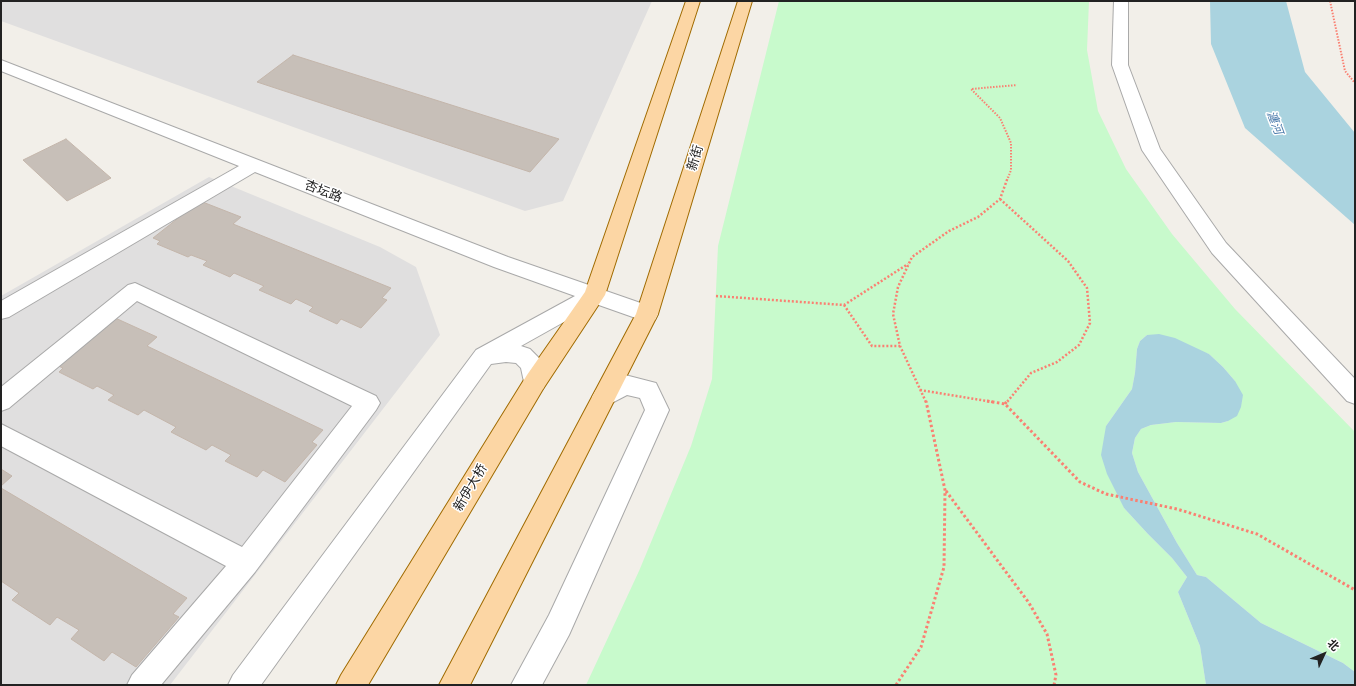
<!DOCTYPE html>
<meta charset="utf-8">
<style>
body{margin:0}
#map{position:relative;width:1356px;height:686px;overflow:hidden;background:#f2efe9;font-family:Roboto,"Noto Sans SC",sans-serif}
canvas{display:block}
.frame{position:absolute;inset:0;border:2px solid #222;pointer-events:none}
.north{position:absolute;left:1304px;top:634px;width:40px;height:40px;-webkit-text-stroke:3px #fff;paint-order:stroke;rotate:46deg;font-size:11px;font-weight:700;line-height:16px;text-align:center;color:#222}
.north::after{content:'';display:block;margin:auto;width:14px;height:18px;background:#222;clip-path:polygon(50% 0,100% 100%,50% 72%,0 100%)}
</style>
<div id="map">
<canvas width="1356" height="686"></canvas>
<div class="frame"></div>
<div class="north">北</div>
</div>
<script>
const ctx = document.querySelector('canvas').getContext('2d');
ctx.lineJoin = 'round';
function fill(path, color) { ctx.fillStyle = color; ctx.fill(path, 'evenodd'); }
const shape = rows => new Path2D(rows.map(r => 'M' + r).join(''));
function trace(path, color, width, dash) { ctx.strokeStyle = color; ctx.lineWidth = width; ctx.lineCap = dash ? 'butt' : 'round'; ctx.setLineDash(dash || []); ctx.stroke(path); }
function drawText(font, color, halo, rows, align = 'center') {
  ctx.font = font + ' Roboto,"Noto Sans SC",sans-serif'; ctx.lineWidth = 3; ctx.setLineDash([]); ctx.textBaseline = 'middle'; ctx.strokeStyle = halo; ctx.fillStyle = color; for (const [text, x, y, turn = 0] of rows) {
    ctx.save(); ctx.translate(x, y); ctx.rotate((+turn || 0) * Math.PI / 180); ctx.textAlign = isNaN(turn) ? turn : align; if (halo) ctx.strokeText(text, 0, 0); ctx.fillText(text, 0, 0); ctx.restore();
  }
}
const residential = shape([
 [1,1,652,1,563,201,525,211,1,21],
 [209,177,380,247,416,267,440,335,170,685,1,685,1,296]
]);
const park = shape([
 [779,1,1089,1,1087,50,1098,111,1126,169,1172,234,1235,309,1355,432,1355,672,1343,663,1261,623,1206,577,1197,575,1177,543,1138,472,1132,453,1135,438,1141,429,1151,425,1176,422,1221,423,1228,421,1235,381,1223,367,1209,354,1147,335,1140,341,1137,349,1135,373,1132,389,1106,426,1124,508,1147,533,1172,558,1187,577,1178,592,1200,646,1206,685,586,685,639,571,691,446,712,379,718,246]
]);
const water = shape([
 [1210,1,1286,1,1305,72,1355,133,1355,225,1245,128,1211,44],
 [1159,334,1175,338,1209,354,1223,367,1235,381,1243,395,1241,407,1237,416,1228,421,1221,423,1176,422,1151,425,1141,429,1135,438,1132,453,1138,472,1177,543,1197,575,1206,577,1261,623,1343,663,1355,672,1355,685,1206,685,1200,646,1178,592,1187,577,1172,558,1147,533,1124,508,1107,474,1101,455,1106,426,1132,389,1135,373,1137,349,1140,341,1147,335]
]);
const building = shape([
 [293,55,559,139,530,172,257,82,293,55],
 [66,139,111,178,67,201,23,160,66,139],
 [200,201,241,217,233,224,391,288,382,298,387,300,361,328,341,319,337,324,309,311,313,307,296,299,291,304,259,290,264,286,234,273,230,277,203,265,207,261,191,255,188,257,157,244,160,241,153,238,200,201],
 [113,317,157,337,147,346,323,430,312,442,317,445,285,482,263,470,257,477,225,461,231,455,212,445,206,450,171,432,176,427,144,410,138,415,108,400,114,395,97,386,93,389,59,372,63,368,56,365,113,317],
 [1,469,12,476,1,486,1,469],
 [1,488,187,598,173,614,179,617,136,667,112,652,104,661,71,639,79,630,57,617,50,625,12,600,19,593,1,581,1,488]
]);
const pathFar2 = shape([
 [1330,1,1345,71,1355,83],
 [1008,178,1011,170,1011,143,1000,118,971,89,1017,85]
]);
const pathFar1 = shape([
 [1000,199,1068,261,1087,288,1090,323,1079,345,1057,362,1031,373,1007,402],
 [716,296,844,305,908,264],
 [844,305,872,346,900,346],
 [920,390,993,402],
 [926,402,900,346,893,314,898,287,912,257,949,231,978,217,1000,199,1008,177]
]);
const path = shape([
 [987,401,1005,404,1080,482,1106,494,1177,509,1257,534,1355,590],
 [1005,404,1007,401],
 [946,491,1029,603,1047,634,1056,675,1054,685],
 [896,685,921,647,944,567,945,490,926,401]
]);
const minor = shape([
 [1114,1,1128,1,1128,65,1160,149,1226,243,1355,379,1355,404,1347,401,1212,253,1142,150,1112,65,1114,1],
 [1,60,508,257,655,308,658,314,655,320,647,322,596,304,521,346,530,349,539,358,542,364,546,382,543,389,535,391,527,389,524,382,521,368,516,363,506,362,491,364,261,685,228,685,233,675,476,350,575,296,494,267,255,172,9,317,1,319,1,301,239,166,1,71,1,60],
 [135,283,376,396,380,403,376,410,255,572,161,685,127,685,132,675,226,566,1,446,1,424,242,547,352,406,137,301,9,408,1,411,1,387,128,285,135,283],
 [625,375,656,383,669,410,569,635,542,685,511,685,549,615,645,410,640,398,627,395,604,407,596,404,592,397,596,390,625,375]
]);
const major = shape([
 [686,1,700,1,605,295,543,389,368,685,336,685,341,675,527,375,585,292,686,1],
 [738,1,752,1,658,314,470,685,439,685,636,314,738,1]
]);
const farWaternames = [
 ["瀍河",1274,123,69]
];
const streetNames = [
 ["新街",696,158,-73],
 ["杏坛路",323,192,21],
 ["新伊大桥",471,488,-59]
];
fill(residential, '#e0dfdf');
fill(park, '#c8facc');
fill(water, '#aad3df');
fill(building, '#c7bfb8');
trace(building, '#c4b6ab', 1);
trace(minor, '#a9a9a9', 2);
trace(major, '#a06b00', 2);
trace(pathFar2, '#fa8072', 2, [1.5, 1.5]);
trace(pathFar1, '#fa8072', 2.5, [2, 2]);
trace(path, '#fa8072', 3, [2.5, 2.5]);
fill(minor, '#fff');
fill(major, '#fcd6a4');
drawText('italic 12px', '#4a7aab', '#fff', farWaternames);
drawText('13px', '#222', '#fff', streetNames);
</script>
